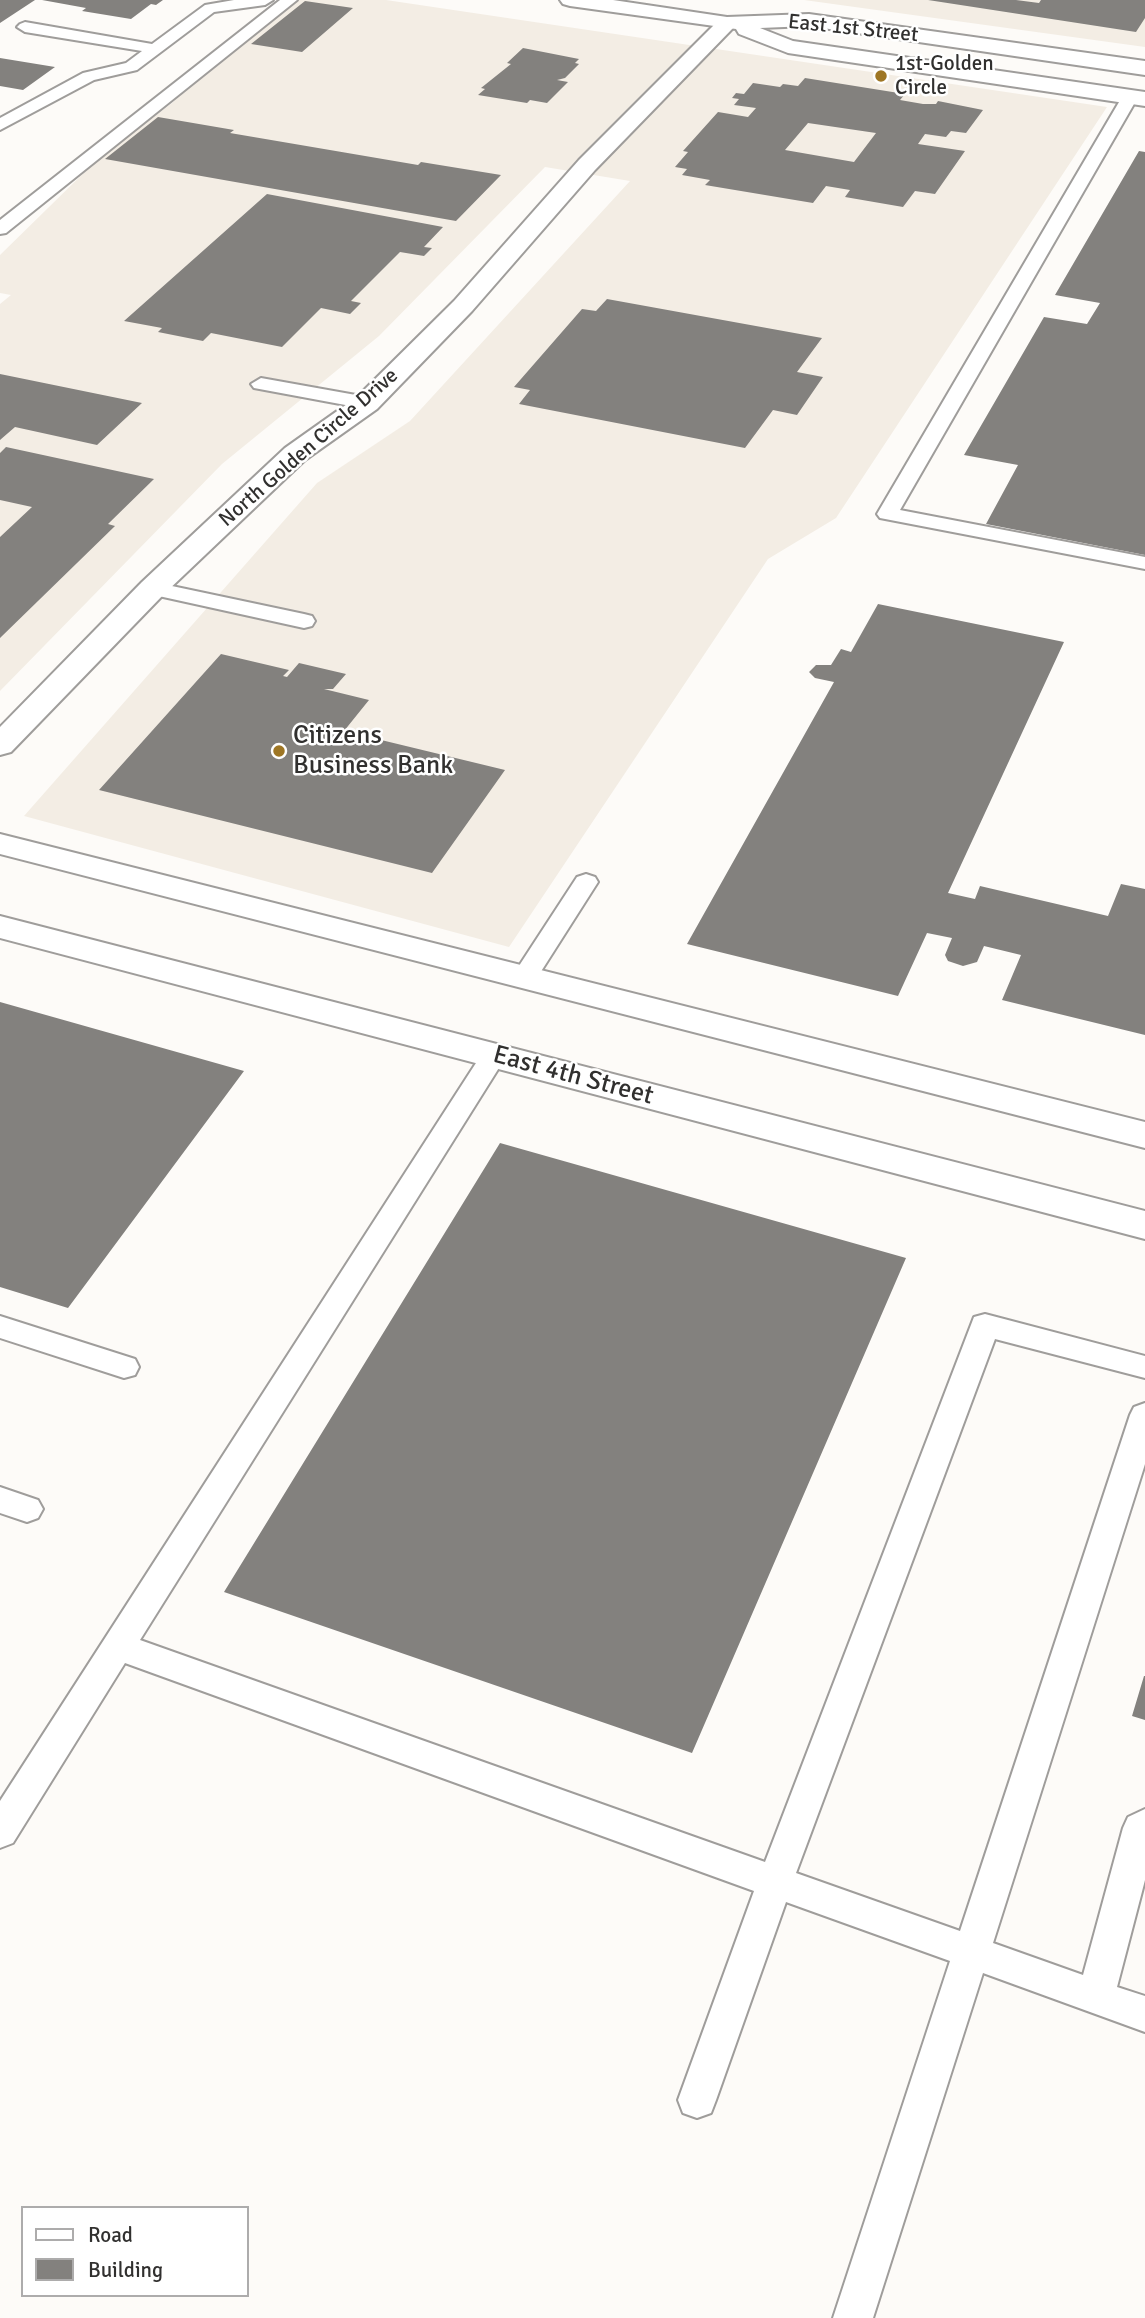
<!DOCTYPE html>
<style>
body{margin:0}
#map{position:relative;width:1145px;height:2318px;overflow:hidden;background:#fdfbf8;font-family:Signika,sans-serif}
canvas{display:block}
.legend{position:absolute;left:21px;top:2206px;width:228px;height:91px;box-sizing:border-box;background:#fff;border:2px solid #adacac;margin:0;padding:9px 12px;list-style:none;font-size:21px;color:#31302f}
.legend li{display:flex;align-items:center;gap:14px;height:35px}
.legend b{width:35px;border:2px solid #adacac}
</style>
<div id="map">
<canvas width="1145" height="2318"></canvas>
<ul class="legend">
<li><b style="height:9px;background:#fff"></b>Road</li>
<li><b style="height:19px;background:#83817e"></b>Building</li>
</ul>
</div>
<script>
const ctx = document.querySelector('canvas').getContext('2d');
ctx.lineJoin = 'round';
function fill(path, color) { ctx.fillStyle = color; ctx.fill(path, 'evenodd'); }
const shape = rows => new Path2D(rows.map(r => 'M' + r).join(''));
function trace(path, color, width, dash) { ctx.strokeStyle = color; ctx.lineWidth = width; ctx.lineCap = dash ? 'butt' : 'round'; ctx.setLineDash(dash || []); ctx.stroke(path); }
function drawText(font, color, halo, rows, align = 'center') {
  ctx.font = font + ' Signika,sans-serif'; ctx.lineWidth = 5; ctx.setLineDash([]); ctx.textBaseline = 'middle'; ctx.strokeStyle = halo; ctx.fillStyle = color; for (const [text, x, y, turn = 0] of rows) {
    ctx.save(); ctx.translate(x, y); ctx.rotate((+turn || 0) * Math.PI / 180); ctx.textAlign = isNaN(turn) ? turn : align; if (halo) ctx.strokeText(text, 0, 0); ctx.fillText(text, 0, 0); ctx.restore();
  }
}
const built = shape([
 [284,0,386,0,1107,107,836,518,768,559,509,947,24,816,317,483,410,421,630,181,545,167,379,336,222,464,0,691,0,304,11,295,0,293,0,255,98,159,172,103],
 [804,0,1145,0,1145,47]
]);
const building = shape([
 [0,0,35,0,0,23],
 [42,0,163,0,156,5,151,4,131,19,82,11,86,8],
 [928,0,1016,0,1039,3,1041,0,1145,0,1145,18,1136,32],
 [305,1,353,8,302,52,251,44],
 [523,48,579,59,575,63,579,64,565,78,557,80,568,82,547,103,530,100,527,103,478,95,485,89,481,88,511,64,507,63],
 [0,58,55,67,23,90,0,86],
 [805,78,905,94,900,100,923,104,936,104,938,101,983,110,966,133,951,131,946,137,925,134,918,144,965,151,935,194,915,191,903,207,845,197,850,190,826,186,813,203,705,185,710,180,682,175,687,169,675,167,688,152,683,151,718,112,748,117,756,108,734,105,739,99,732,98,736,93,744,94,753,83,780,87,783,84,798,86],
 [808,123,876,133,854,162,785,150],
 [158,117,234,130,230,133,418,165,421,162,501,175,456,221,105,159],
 [1139,151,1145,152,1145,555,986,524,1018,465,964,455,1044,317,1087,324,1100,303,1055,295],
 [267,194,443,227,424,247,432,248,424,256,400,252,351,301,361,303,350,314,321,308,282,347,211,333,203,341,158,332,162,328,124,321],
 [607,299,822,338,797,372,823,377,797,415,773,410,745,448,519,404,530,390,514,387,582,309,596,311],
 [0,374,142,403,97,445,15,427,0,440],
 [6,447,154,479,108,524,115,526,0,638,0,537,32,507,0,500,0,453],
 [878,604,1064,642,948,893,975,899,980,886,1108,916,1121,884,1145,889,1145,1035,1002,1000,1021,955,984,946,977,962,963,966,948,961,945,955,952,938,927,933,898,996,687,944,834,682,815,678,809,672,816,665,831,665,841,649,851,652],
 [221,654,289,670,283,676,287,677,299,663,346,674,333,689,324,689,369,700,344,731,505,770,432,873,99,790],
 [0,1002,244,1071,68,1308,0,1287],
 [500,1143,906,1258,692,1753,224,1592],
 [1144,1676,1145,1676,1145,1720,1132,1716]
]);
const service = shape([
 [234,0,273,0,265,5,214,12,137,70,94,80,0,130,0,118,83,73,126,63,142,51,25,32,17,27,20,24,25,22,152,44,205,5,234,0],
 [280,0,297,0,6,233,0,234,0,220,280,0],
 [1130,92,1138,97,900,510,1145,557,1145,569,880,518,877,514,1122,97,1130,92],
 [261,378,367,397,377,403,367,409,254,388,251,384,261,378],
 [153,582,304,614,312,616,315,621,312,626,304,628,145,593,142,588,145,583,153,582],
 [586,874,595,877,598,882,533,984,524,986,515,984,511,978,515,972,577,877,586,874],
 [494,1046,503,1049,507,1055,140,1640,765,1862,974,1317,985,1314,1145,1356,1145,1378,995,1339,796,1873,960,1931,1130,1415,1134,1407,1145,1403,1145,1464,993,1943,1083,1975,1123,1828,1128,1817,1145,1809,1145,1880,1117,1987,1145,1996,1145,2032,983,1973,873,2318,833,2318,950,1961,786,1902,716,2100,711,2113,697,2118,683,2113,678,2100,754,1891,125,1663,13,1843,0,1848,0,1801,485,1049,494,1046],
 [0,1316,135,1359,139,1367,135,1375,124,1378,0,1338,0,1316],
 [0,1487,38,1500,43,1509,38,1518,27,1522,0,1513,0,1487]
]);
const minor = shape([
 [727,17,734,19,738,23,734,27,595,170,472,311,377,409,305,460,164,594,11,752,0,755,0,727,142,582,285,448,357,397,454,301,579,160,720,19,727,17]
]);
const secondary = shape([
 [560,0,613,0,727,17,809,14,1145,61,1145,75,809,26,760,28,793,41,1145,92,1145,106,788,53,739,34,736,29,570,6,563,4,560,0]
]);
const primary = shape([
 [0,834,1145,1122,1145,1148,0,854,0,834],
 [0,916,1145,1211,1145,1239,0,938,0,916]
]);
const markers = [
 [881,76,7,"#9e7624"],
 [279,751,7,"#9e7624"]
];
const farStreetnames = [
 ["East 1st Street",853,29,6],
 ["North Golden Circle Drive",309,448,-41]
];
const farPoinames = [
 ["1st-Golden",895,64],
 ["Circle",895,88]
];
const poiNames = [
 ["Citizens",293,736],
 ["Business Bank",293,766]
];
const streetNames = [
 ["East 4th Street",573,1076,15]
];
fill(built, '#f3ede4');
fill(building, '#83817e');
trace(service, '#9f9d9b', 4);
trace(minor, '#9f9d9b', 4);
trace(secondary, '#9f9d9b', 4);
trace(primary, '#9f9d9b', 4);
fill(service, '#fff');
fill(minor, '#fff');
fill(secondary, '#fff');
fill(primary, '#fff');
for (const [x, y, r, color] of markers) { const dot = new Path2D(); dot.arc(x, y, r, 0, 2 * Math.PI); ctx.fillStyle = color; ctx.fill(dot); trace(dot, '#fff', 2.5); }
drawText('21px', '#31302f', '#fff', farStreetnames);
drawText('21px', '#31302f', '#fff', farPoinames, 'left');
drawText('26px', '#31302f', '#fff', poiNames, 'left');
drawText('26px', '#31302f', '#fff', streetNames);
</script>
